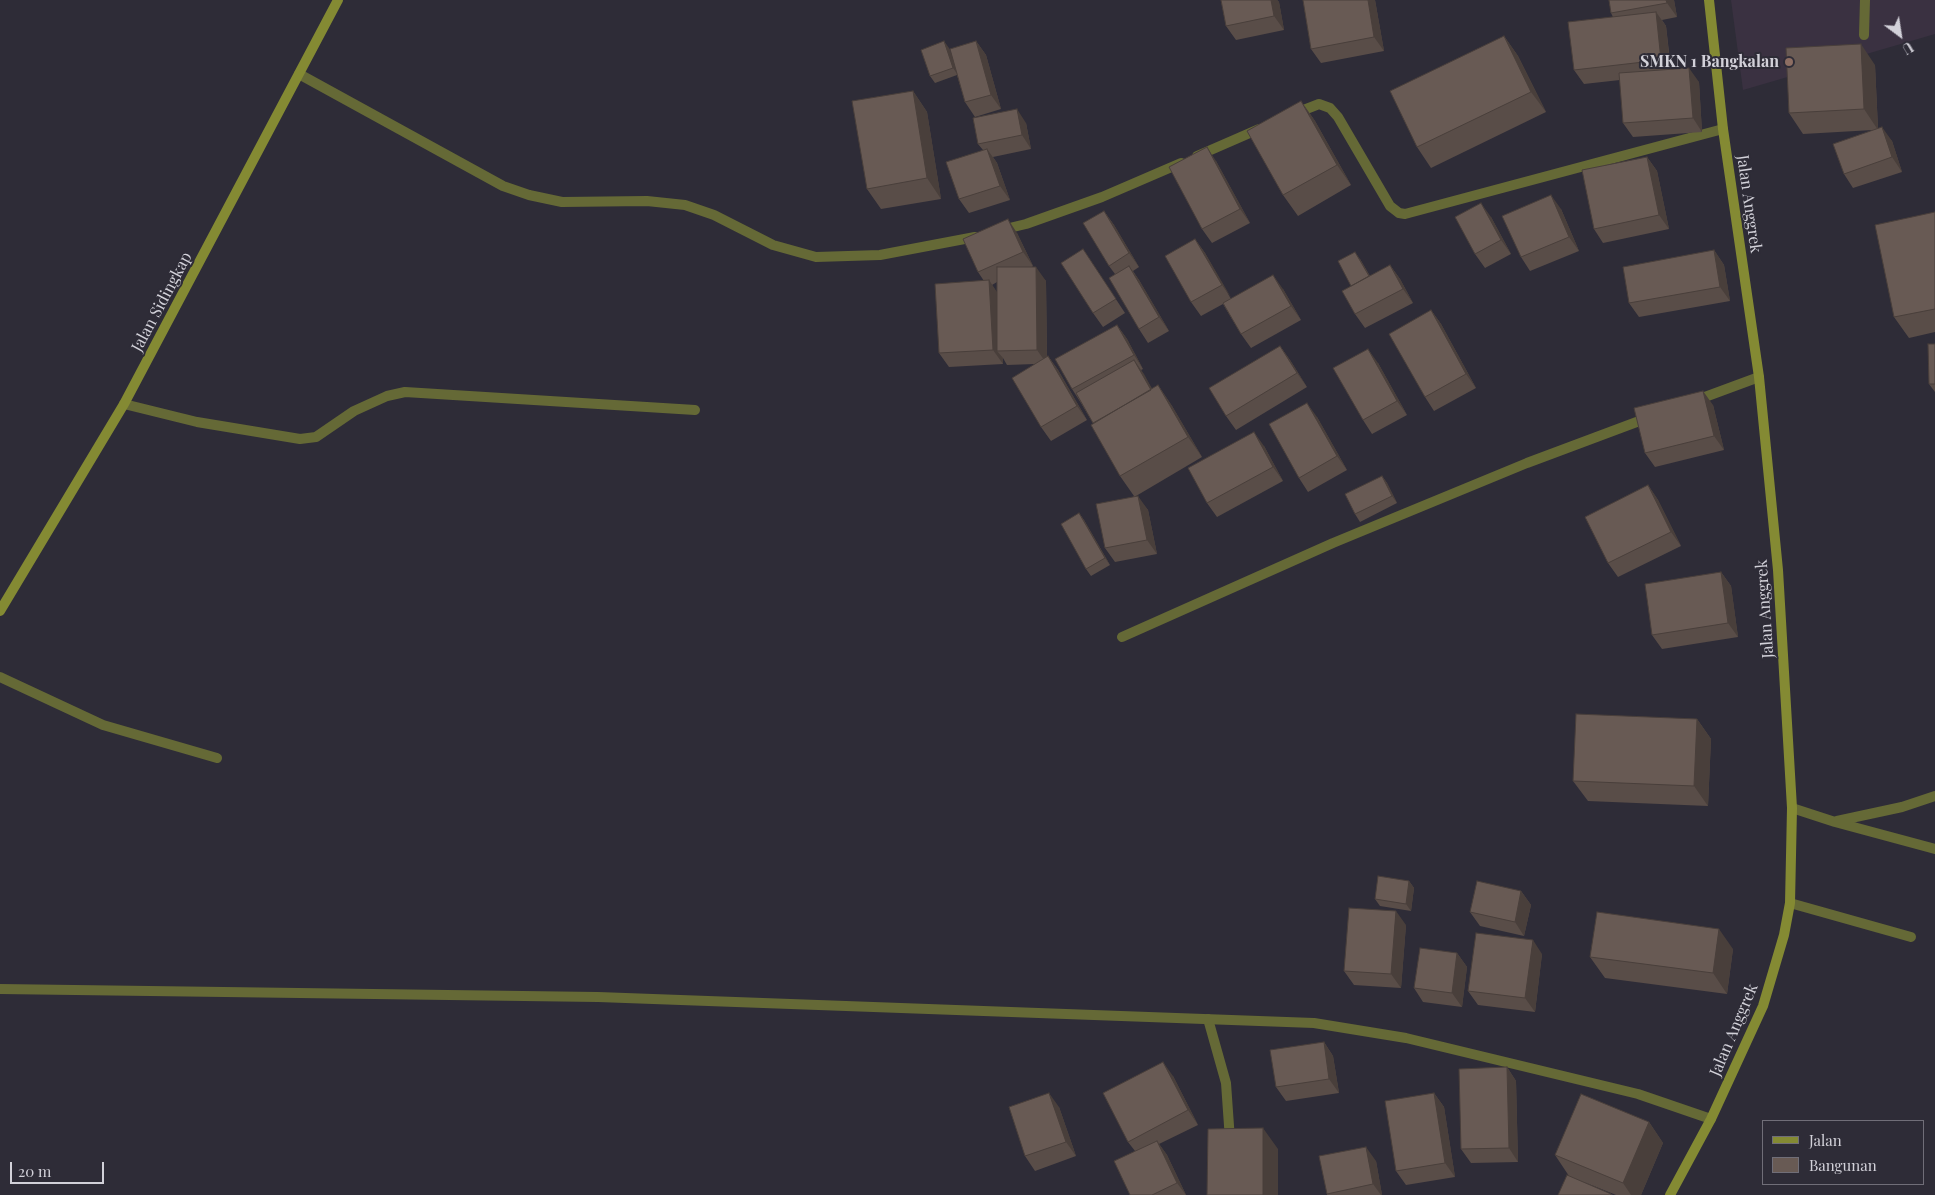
<!DOCTYPE html>
<style>
body{margin:0}
#map{position:relative;width:1935px;height:1195px;overflow:hidden;background:#2e2c37;font-family:"Playfair Display",serif}
canvas{display:block}
.legend{position:absolute;left:1762px;top:1120px;width:162px;height:65px;box-sizing:border-box;background:#2e2c37;border:1px solid #706e78;margin:0;padding:6px 9px;list-style:none;font-size:15px;color:#d2d1d9}
.legend li{display:flex;align-items:center;gap:10px;height:25px}
.legend b{width:25px;border:1px solid #706e78}
.north{position:absolute;left:1875px;top:10px;width:50px;height:50px;-webkit-text-stroke:4px #2e2c37;paint-order:stroke;rotate:149deg;font-size:14px;font-weight:700;line-height:20px;text-align:center;color:#d2d1d9}
.north::after{content:'';display:block;margin:auto;width:18px;height:22px;background:#d2d1d9;clip-path:polygon(50% 0,100% 100%,50% 72%,0 100%)}
.scale{position:absolute;left:10px;top:1162px;width:94px;height:22px;box-sizing:border-box;border:2px solid #d2d1d9;border-top:0;padding-left:6px;font-size:15px;line-height:18px;white-space:nowrap;color:#d2d1d9;-webkit-text-stroke:4px #2e2c37;paint-order:stroke}
</style>
<div id="map">
<canvas width="1935" height="1195"></canvas>
<ul class="legend">
<li><b style="height:6px;background:#848a33"></b>Jalan</li>
<li><b style="height:14px;background:#685a54"></b>Bangunan</li>
</ul>
<div class="north">U</div>
<div class="scale">20 m</div>
</div>
<script>
const ctx = document.querySelector('canvas').getContext('2d');
ctx.lineJoin = 'round';
function fill(path, color) { ctx.fillStyle = color; ctx.fill(path, 'evenodd'); }
const shape = rows => new Path2D(rows.map(r => 'M' + r).join(''));
function trace(path, color, width, dash) { ctx.strokeStyle = color; ctx.lineWidth = width; ctx.lineCap = dash ? 'butt' : 'round'; ctx.setLineDash(dash || []); ctx.stroke(path); }
function drawText(font, color, halo, rows, align = 'center') {
  ctx.font = font + ' "Playfair Display",serif'; ctx.lineWidth = 4; ctx.setLineDash([]); ctx.textBaseline = 'middle'; ctx.strokeStyle = halo; ctx.fillStyle = color; for (const [text, x, y, turn = 0] of rows) {
    ctx.save(); ctx.translate(x, y); ctx.rotate((+turn || 0) * Math.PI / 180); ctx.textAlign = isNaN(turn) ? turn : align; if (halo) ctx.strokeText(text, 0, 0); ctx.fillText(text, 0, 0); ctx.restore();
  }
}
const education = shape([
 [1731,0,1935,0,1935,34,1743,90]
]);
const lane = shape([
 [1790,903,1911,937],
 [1208,1019,1226,1083,1230,1140]
]);
const street = shape([
 [1864,35,1865,0],
 [299,74,503,186,529,195,562,202,647,201,685,205,714,215,773,245,816,257,880,255,975,237],
 [1296,113,1319,104,1330,108,1338,117,1390,206,1399,213,1405,214,1723,129],
 [1197,156,1259,129],
 [1001,230,1026,224,1102,197,1181,163],
 [1694,401,1759,377],
 [124,404,197,422,300,439,316,437,354,411,387,396,405,392,695,410],
 [1122,637,1333,543,1527,463,1650,417],
 [0,677,103,725,217,758],
 [1792,808,1835,822,1935,849],
 [1837,821,1902,807,1935,796],
 [0,989,598,997,1314,1023,1406,1038,1638,1094,1711,1119]
]);
const secondary = shape([
 [0,611,124,404,338,0],
 [1670,1195,1711,1119,1763,1006,1784,935,1790,903,1792,808,1778,570,1759,377,1723,129,1709,0]
]);
const wall = shape([
 [1221,0,1277,0,1279,2,1284,30,1236,40,1226,26],
 [1303,0,1375,0,1384,51,1321,63,1311,49],
 [1609,0,1674,0,1677,17,1662,20,1666,26,1671,69,1699,82,1702,132,1633,137,1623,123,1620,80,1584,84,1574,70,1613,17,1611,13],
 [1504,36,1518,56,1546,112,1431,168,1417,147],
 [976,41,986,55,1001,109,975,117,965,102,957,75,935,83,930,76,949,48,955,66],
 [1875,65,1878,128,1892,141,1902,172,1853,188,1844,174,1873,130,1803,134,1789,113],
 [913,91,927,112,941,199,881,209,867,189],
 [1301,101,1315,121,1351,185,1298,216,1283,195],
 [1026,123,1031,149,993,157,997,163,1010,200,969,213,959,199,983,150,978,144],
 [1647,157,1657,171,1669,229,1603,243,1594,229],
 [1216,161,1250,223,1212,243,1202,229],
 [1561,209,1579,251,1530,271,1521,257],
 [1104,211,1114,225,1139,267,1133,271,1139,280,1169,331,1148,343,1139,329,1115,274,1109,266],
 [1935,212,1935,332,1909,338,1894,317],
 [1491,217,1511,254,1485,268,1475,254],
 [1017,233,1033,266,1032,267,1046,281,1047,357,1048,356,1058,370,1087,420,1051,441,1041,427,1035,364,1007,365,1003,358,1003,364,949,367,939,353,984,281,978,272],
 [997,282,997,293,992,285],
 [1195,239,1205,253,1231,299,1283,289,1301,320,1251,348,1241,334,1223,304,1201,316,1191,302],
 [1083,249,1125,313,1103,327,1093,313],
 [1714,250,1724,265,1730,301,1639,317,1629,303],
 [1360,259,1370,276,1390,265,1400,279,1413,303,1365,328,1355,314,1351,286],
 [1431,310,1441,324,1476,388,1434,411,1425,397],
 [1117,325,1127,339,1143,369,1141,370,1152,389,1158,385,1172,406,1202,457,1136,496,1148,510,1157,554,1115,562,1105,548,1134,496,1120,476,1093,423,1081,403,1072,389],
 [1935,344,1935,392,1929,384],
 [1280,346,1290,360,1307,387,1236,430,1226,416],
 [1378,363,1407,415,1372,434,1363,420],
 [1713,405,1724,450,1655,467,1645,453],
 [1317,417,1347,470,1308,492,1299,478],
 [1264,446,1283,481,1217,517,1207,503],
 [1382,476,1387,483,1397,503,1360,522,1355,514],
 [1648,485,1658,500,1681,546,1618,577,1608,563],
 [1079,513,1084,520,1110,565,1091,576,1086,569],
 [1721,572,1731,586,1738,637,1662,649,1652,635],
 [1697,719,1711,739,1708,806,1588,801,1573,781],
 [1409,881,1414,888,1411,911,1380,906,1375,899],
 [1521,891,1531,905,1524,936,1480,926,1470,912],
 [1406,925,1401,988,1354,985,1344,971],
 [1733,949,1727,994,1605,978,1590,957],
 [1457,953,1467,967,1462,1007,1423,1002,1414,988],
 [1542,954,1535,1012,1478,1005,1468,991],
 [1324,1042,1333,1056,1339,1093,1286,1101,1276,1087],
 [1507,1067,1516,1081,1518,1162,1471,1163,1461,1149],
 [1173,1076,1198,1125,1159,1144,1167,1155,1186,1195,1130,1195,1135,1151,1128,1142],
 [1434,1093,1444,1107,1455,1177,1406,1185,1396,1171],
 [1059,1107,1076,1156,1035,1171,1025,1156],
 [1649,1122,1663,1143,1641,1195,1616,1195,1584,1182,1611,1194,1613,1195,1558,1195,1569,1176,1555,1155],
 [1376,1161,1382,1195,1327,1195,1327,1194]
]);
const shadedWall = shape([
 [1271,0,1277,0,1279,2,1284,30,1274,16],
 [1368,0,1375,0,1384,51,1374,37],
 [1666,0,1674,0,1677,17,1667,3],
 [1656,12,1666,26,1671,74,1661,60],
 [1504,36,1518,56,1546,112,1531,92],
 [944,41,949,48,958,75,953,68],
 [976,41,986,55,1001,109,991,95],
 [1861,44,1875,65,1878,130,1864,109],
 [1689,68,1699,82,1702,132,1693,118],
 [913,91,927,112,941,199,927,178],
 [1301,101,1315,121,1351,185,1337,165],
 [1017,109,1026,123,1031,149,1022,135],
 [1882,127,1892,141,1902,172,1892,157],
 [1207,147,1216,161,1250,223,1240,209],
 [987,149,997,163,1010,200,1000,186],
 [1647,157,1657,171,1669,229,1659,215],
 [1551,195,1561,209,1579,251,1569,237],
 [1481,203,1491,217,1511,254,1501,240],
 [1104,211,1114,225,1139,267,1129,253],
 [1008,219,1017,233,1033,266,1023,252],
 [1195,239,1205,253,1232,299,1222,285],
 [1714,250,1724,265,1730,301,1720,287],
 [1355,252,1360,259,1377,289,1372,282],
 [1390,265,1400,279,1413,303,1403,289],
 [1129,266,1139,280,1169,331,1159,317],
 [1036,267,1046,281,1047,364,1037,350],
 [1273,275,1283,289,1301,320,1291,306],
 [989,280,999,295,997,351,1003,358,1003,364,993,350],
 [1431,310,1441,324,1476,388,1466,374],
 [1117,325,1127,339,1143,369,1134,355],
 [1280,346,1290,360,1307,387,1297,373],
 [1368,349,1378,363,1407,415,1397,401],
 [1048,356,1058,370,1087,420,1077,406],
 [1134,360,1144,374,1162,407,1152,393],
 [1158,385,1172,406,1202,457,1188,437],
 [1703,391,1713,405,1724,450,1714,436],
 [1307,403,1317,417,1347,470,1337,456],
 [1254,432,1264,446,1283,481,1273,467],
 [1382,476,1387,483,1397,503,1392,496],
 [1648,485,1658,500,1681,546,1671,532],
 [1138,496,1148,510,1157,554,1147,540],
 [1079,513,1084,520,1110,565,1105,558],
 [1721,572,1731,586,1738,637,1728,623],
 [1697,719,1711,739,1708,806,1694,786],
 [1409,881,1414,888,1411,911,1406,904],
 [1521,891,1531,905,1524,936,1515,922],
 [1396,911,1406,925,1401,988,1391,974],
 [1719,929,1733,949,1727,994,1713,973],
 [1533,940,1542,954,1535,1012,1525,998],
 [1457,953,1467,967,1462,1007,1452,993],
 [1324,1042,1333,1056,1339,1093,1329,1079],
 [1163,1062,1173,1076,1198,1125,1188,1110],
 [1507,1067,1516,1081,1518,1162,1509,1148],
 [1049,1093,1059,1107,1076,1156,1066,1142],
 [1434,1093,1444,1107,1455,1177,1445,1163],
 [1649,1122,1663,1143,1641,1195,1631,1195,1623,1183],
 [1263,1128,1278,1149,1278,1195,1263,1195],
 [1157,1141,1167,1155,1186,1195,1177,1183],
 [1366,1147,1376,1161,1382,1195,1381,1195,1373,1184]
]);
const building = shape([
 [1221,0,1271,0,1274,16,1226,26,1221,0],
 [1303,0,1368,0,1374,37,1311,49,1303,0],
 [1609,0,1666,0,1667,3,1611,13,1609,0],
 [1656,12,1661,60,1574,70,1568,22,1656,12],
 [1504,36,1531,92,1417,147,1390,91,1504,36],
 [944,41,953,68,930,76,921,50,944,41],
 [976,41,991,95,965,102,950,49,976,41],
 [1861,44,1864,109,1789,113,1786,48,1861,44],
 [1689,68,1693,118,1623,123,1619,73,1689,68],
 [913,91,927,178,867,189,852,101,913,91],
 [1301,101,1337,165,1283,195,1247,131,1301,101],
 [1017,109,1022,135,978,144,973,118,1017,109],
 [1882,127,1892,157,1844,174,1833,144,1882,127],
 [1207,147,1240,209,1202,229,1169,167,1207,147],
 [987,149,1000,186,959,199,946,162,987,149],
 [1647,157,1659,215,1594,229,1582,170,1647,157],
 [1551,195,1569,237,1521,257,1502,216,1551,195],
 [1481,203,1501,240,1475,254,1455,217,1481,203],
 [1104,211,1129,253,1109,266,1083,223,1104,211],
 [1935,212,1935,309,1894,317,1875,225,1935,212],
 [1008,219,1023,252,978,272,963,239,1008,219],
 [1195,239,1222,285,1191,302,1165,256,1195,239],
 [1083,249,1116,299,1093,313,1061,263,1083,249],
 [1714,250,1720,287,1629,303,1623,267,1714,250],
 [1355,252,1369,276,1351,286,1338,261,1355,252],
 [1390,265,1403,289,1355,314,1342,291,1390,265],
 [1129,266,1159,317,1139,329,1109,278,1129,266],
 [997,267,1036,267,1037,350,997,351,997,267],
 [1273,275,1291,306,1241,334,1223,303,1273,275],
 [989,280,993,350,939,353,935,284,989,280],
 [1431,310,1466,374,1425,397,1389,334,1431,310],
 [1117,325,1134,355,1072,389,1055,359,1117,325],
 [1928,344,1935,344,1935,384,1929,384,1928,344],
 [1280,346,1297,373,1226,416,1209,388,1280,346],
 [1368,349,1397,401,1363,420,1333,368,1368,349],
 [1048,356,1077,406,1041,427,1012,378,1048,356],
 [1134,360,1151,390,1093,423,1076,393,1134,360],
 [1158,385,1188,437,1120,476,1091,425,1158,385],
 [1703,391,1714,436,1645,453,1634,408,1703,391],
 [1307,403,1337,456,1299,478,1269,424,1307,403],
 [1254,432,1273,467,1207,503,1188,468,1254,432],
 [1382,476,1392,496,1355,514,1345,494,1382,476],
 [1648,485,1671,532,1608,563,1585,517,1648,485],
 [1138,496,1147,540,1105,548,1096,504,1138,496],
 [1079,513,1105,558,1086,569,1061,524,1079,513],
 [1721,572,1728,623,1652,635,1645,584,1721,572],
 [1576,714,1697,719,1694,786,1573,781,1576,714],
 [1378,876,1409,881,1406,904,1375,899,1378,876],
 [1477,881,1521,891,1515,922,1470,912,1477,881],
 [1349,908,1396,911,1391,974,1344,971,1349,908],
 [1597,912,1719,929,1713,973,1590,957,1597,912],
 [1476,933,1533,940,1525,998,1468,991,1476,933],
 [1420,948,1457,953,1452,993,1414,988,1420,948],
 [1324,1042,1329,1079,1276,1087,1270,1050,1324,1042],
 [1163,1062,1188,1110,1128,1142,1103,1093,1163,1062],
 [1507,1067,1509,1148,1461,1149,1459,1069,1507,1067],
 [1049,1093,1066,1142,1025,1156,1009,1107,1049,1093],
 [1434,1093,1445,1163,1396,1171,1385,1101,1434,1093],
 [1581,1094,1649,1122,1623,1183,1555,1155,1581,1094],
 [1263,1128,1263,1195,1207,1195,1208,1129,1263,1128],
 [1157,1141,1177,1183,1152,1195,1130,1195,1114,1161,1157,1141],
 [1366,1147,1373,1184,1327,1194,1319,1156,1366,1147],
 [1567,1175,1611,1194,1611,1195,1558,1195,1567,1175]
]);
const markers = [
 [1789,62,5,"#8d6e63"]
];
const poiNames = [
 ["SMKN 1 Bangkalan",1779,62]
];
const streetNames = [
 ["Jalan Anggrek",1749,204,82],
 ["Jalan Sidingkap",162,302,-62],
 ["Jalan Anggrek",1765,609,-94],
 ["Jalan Anggrek",1734,1030,-67]
];
fill(education, '#3a3141');
trace(lane, '#656936', 10);
trace(street, '#656936', 10);
trace(secondary, '#848a33', 10);
fill(wall, '#594d48');
fill(shadedWall, '#493f3b');
fill(building, '#685a54');
trace(building, '#493f3b', 1);
for (const [x, y, r, color] of markers) { const dot = new Path2D(); dot.arc(x, y, r, 0, 2 * Math.PI); ctx.fillStyle = color; ctx.fill(dot); trace(dot, '#2e2c37', 2); }
drawText('bold 16px', '#d2d1d9', '#2e2c37', poiNames, 'right');
drawText('16px', '#d2d1d9', '#2e2c37', streetNames);
</script>
